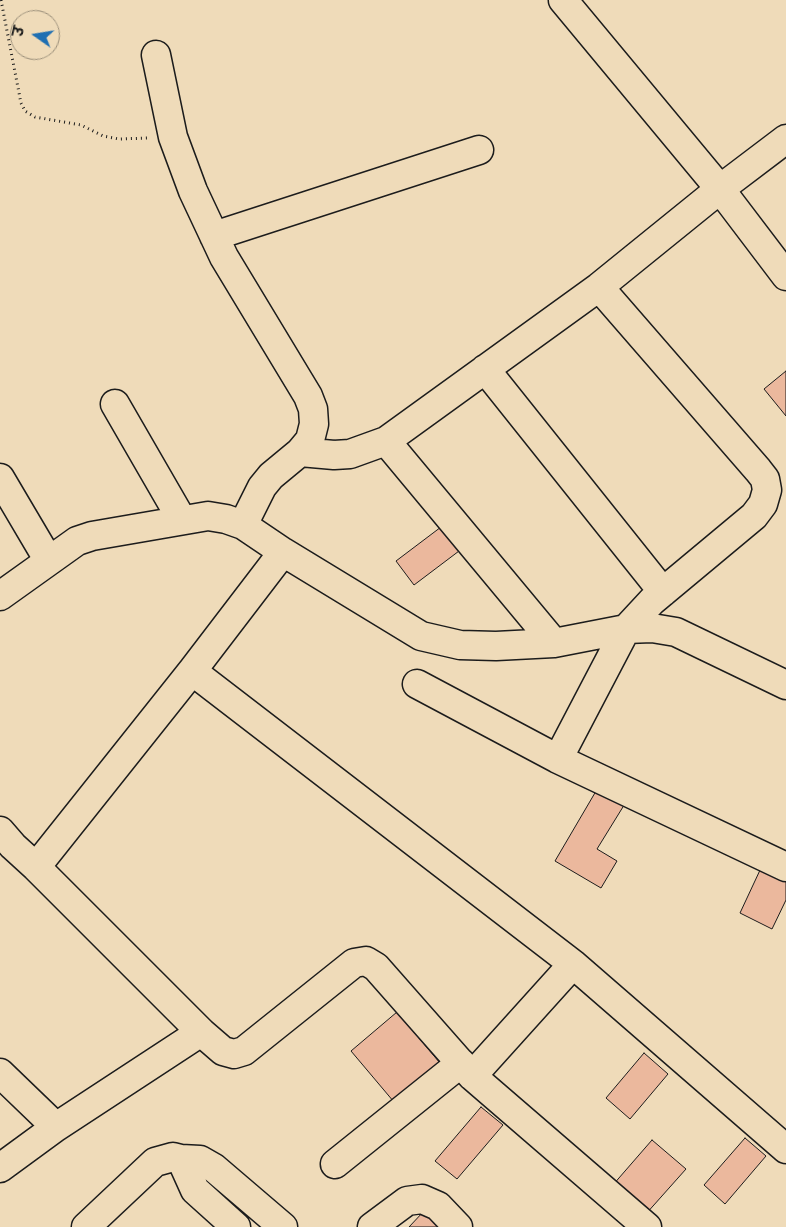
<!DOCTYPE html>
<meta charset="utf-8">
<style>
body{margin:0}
#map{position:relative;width:786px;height:1227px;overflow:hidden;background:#efdbb9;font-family:"Gochi Hand","Playpen Sans Deva",sans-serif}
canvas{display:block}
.north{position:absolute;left:10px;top:10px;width:50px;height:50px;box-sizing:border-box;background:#efdbb9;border:1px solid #9b8f7a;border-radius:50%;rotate:283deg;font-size:14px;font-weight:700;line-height:20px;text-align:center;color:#1c1c1c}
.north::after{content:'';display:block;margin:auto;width:18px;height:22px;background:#1f6fb2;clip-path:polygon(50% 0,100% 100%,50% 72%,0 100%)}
</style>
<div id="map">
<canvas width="786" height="1227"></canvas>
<div class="north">उ</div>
</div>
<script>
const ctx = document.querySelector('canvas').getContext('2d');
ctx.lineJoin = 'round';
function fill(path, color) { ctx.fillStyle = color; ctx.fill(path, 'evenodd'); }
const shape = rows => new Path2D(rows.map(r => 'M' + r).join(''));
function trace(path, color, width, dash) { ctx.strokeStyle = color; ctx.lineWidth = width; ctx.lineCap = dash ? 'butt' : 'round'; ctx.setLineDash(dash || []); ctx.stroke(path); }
const building = shape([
 [786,371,786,416,764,389,786,371],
 [445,524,463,548,414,585,396,561,445,524],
 [599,786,626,802,597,849,617,861,601,888,555,861,599,786],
 [761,868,786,879,786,900,772,929,740,913,761,868],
 [397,1012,440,1063,394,1102,351,1051,397,1012],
 [644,1053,668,1074,630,1119,606,1098,644,1053],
 [481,1107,503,1125,457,1179,435,1161,481,1107],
 [745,1138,766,1156,725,1204,704,1185,745,1138],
 [652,1140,686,1169,645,1215,612,1186,652,1140],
 [424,1211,441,1227,409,1227,424,1211]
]);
const path = shape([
 [1,0,21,103,25,111,35,117,81,125,103,136,119,139,148,138]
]);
const minor = shape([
 [563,0,720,189,786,276],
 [156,55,173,137,193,191,224,257,308,396,313,409,314,424,310,440,300,452,271,476,262,487,243,525],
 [214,236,479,150],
 [599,287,758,470,765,479,767,490,763,504,754,516,652,601,626,629,558,759,786,867],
 [485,369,663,592],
 [115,404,182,520],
 [300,452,334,455,350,454,386,441],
 [0,478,49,561],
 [0,596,77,541,92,536,208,516,226,519,243,525,283,552],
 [554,643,386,441,599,287,720,189,786,139],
 [417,684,558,759],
 [0,831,13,846,36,867,201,1032,223,1051,234,1054,244,1051,354,963,366,961,376,967,472,1076,647,1227],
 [36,867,192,671],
 [573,964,192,671,283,552,421,636,460,645,496,646,554,643,626,629,652,628,676,632,786,685],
 [0,1073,56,1127],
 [472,1076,573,964,786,1149],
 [181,1159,195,1190,236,1227],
 [335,1164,461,1063],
 [0,1168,56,1127,201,1032],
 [86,1227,155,1162,173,1157,181,1159,200,1160,214,1168,283,1227],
 [372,1227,407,1201,422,1199,438,1206,458,1227]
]);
fill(building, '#ebb89d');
trace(building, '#1c1c1c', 1);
trace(minor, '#1c1c1c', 31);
trace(path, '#1c1c1c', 3, [1, 4]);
trace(minor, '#efdbb9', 28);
</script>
